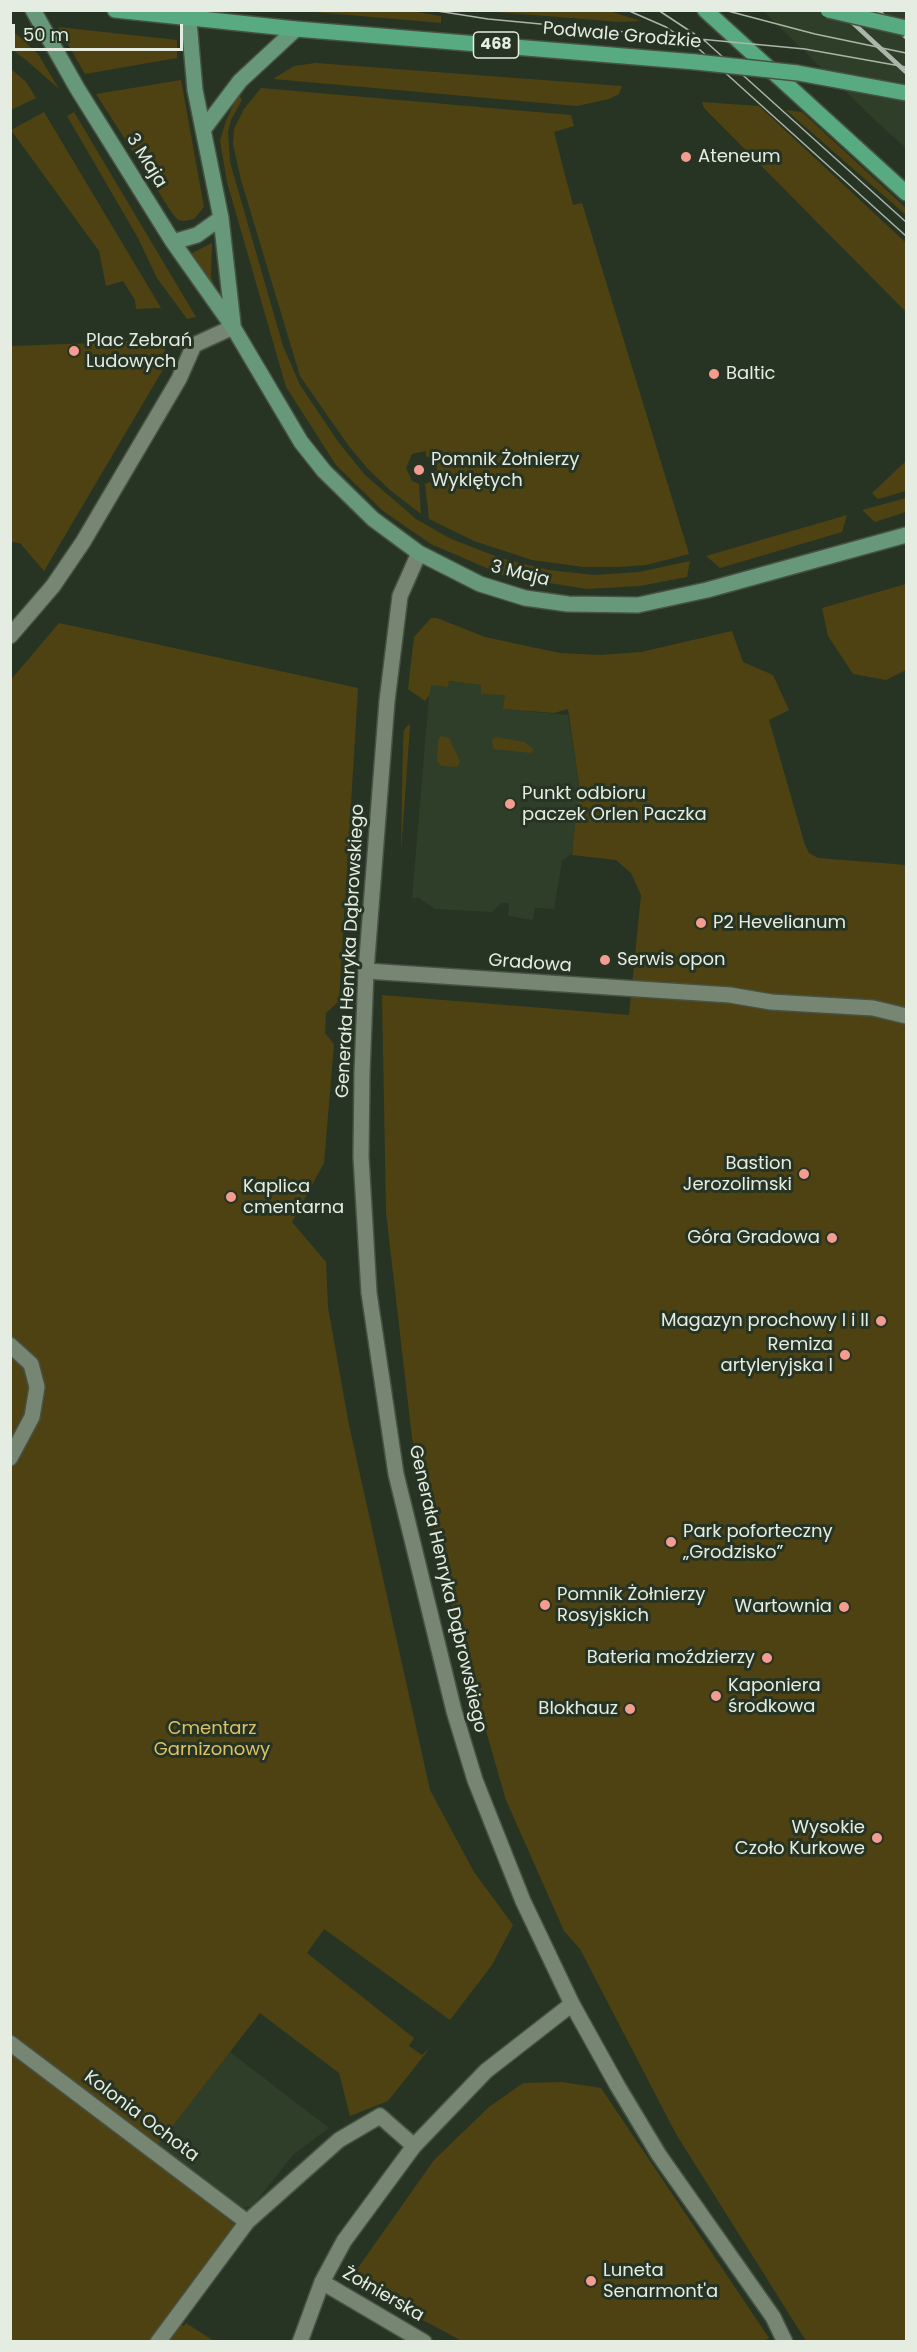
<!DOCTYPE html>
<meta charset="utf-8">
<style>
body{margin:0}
#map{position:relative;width:917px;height:2352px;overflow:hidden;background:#273424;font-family:Poppins,sans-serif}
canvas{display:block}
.frame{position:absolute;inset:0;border:12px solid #e5ede3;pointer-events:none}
.scale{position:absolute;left:12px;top:24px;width:171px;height:27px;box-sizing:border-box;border:3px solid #e5ede3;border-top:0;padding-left:8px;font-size:18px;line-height:21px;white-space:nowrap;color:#e5ede3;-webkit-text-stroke:4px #273424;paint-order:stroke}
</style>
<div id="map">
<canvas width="917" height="2352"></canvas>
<div class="frame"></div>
<div class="scale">50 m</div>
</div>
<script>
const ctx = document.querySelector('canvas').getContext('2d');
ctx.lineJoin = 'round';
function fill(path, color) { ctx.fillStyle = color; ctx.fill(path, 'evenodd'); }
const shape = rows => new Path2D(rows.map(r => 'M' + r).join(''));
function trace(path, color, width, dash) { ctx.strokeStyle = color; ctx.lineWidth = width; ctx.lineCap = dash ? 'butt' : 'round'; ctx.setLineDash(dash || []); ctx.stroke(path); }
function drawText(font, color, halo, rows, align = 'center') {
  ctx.font = font + ' Poppins,sans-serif'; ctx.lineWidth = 6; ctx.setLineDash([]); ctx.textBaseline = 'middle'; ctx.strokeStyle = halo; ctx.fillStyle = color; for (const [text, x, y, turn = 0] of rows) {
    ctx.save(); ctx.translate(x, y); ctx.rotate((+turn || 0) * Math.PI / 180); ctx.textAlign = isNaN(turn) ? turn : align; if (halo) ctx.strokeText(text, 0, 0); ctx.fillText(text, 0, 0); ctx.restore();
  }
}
const built = shape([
 [763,11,906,11,906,148,877,122],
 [448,681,482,685,505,695,504,709,568,715,579,784,572,853,562,861,554,909,535,908,533,920,508,916,509,903,502,903,492,912,435,909,419,898,412,898,430,685],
 [230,2052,329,2128,294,2154,252,2206,242,2208,234,2205,156,2148]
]);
const green = shape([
 [410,11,441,16,441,23,304,11],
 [484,11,609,11,641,21,620,22],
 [58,27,177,40,177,58,85,74],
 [11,29,38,54,59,89,26,60,11,49],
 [316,63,343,65,622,86,619,94,609,99,577,106,273,79,294,66],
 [10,68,26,82,36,98,11,110],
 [181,80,204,207,194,219,185,221,178,220,172,213,96,94],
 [261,88,571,115,574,126,554,132,565,175,573,205,582,203,689,554,646,565,619,567,583,567,532,560,474,541,429,519,425,484,433,481,432,477,437,469,434,460,426,456,426,451,412,454,406,468,412,481,419,484,421,514,390,490,368,469,348,445,300,376,241,180,233,144,234,129,244,109],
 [238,94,242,100,231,120,228,132,230,162,283,346,300,385,339,443,365,475,416,519,449,538,500,558,549,570,594,575,639,572,690,561,687,577,640,586,587,589,505,576,431,544,383,511,336,465,286,387,227,182,220,141,226,121],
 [702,102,759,106,906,243,906,312,704,108],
 [786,110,802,112,906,208,906,215],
 [44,112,161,308,136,309,135,300,123,281,106,286,99,251,11,130],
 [74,112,196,317,187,319,157,278,138,238,67,116],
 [212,243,211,276,217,296,192,253],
 [137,339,158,343,171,356,44,571,20,543,11,542,11,346,122,342],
 [906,461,906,491,878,499,872,493],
 [906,498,906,512,875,522,862,510],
 [847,515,842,532,720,568,706,556],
 [906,584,906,670,886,680,853,674,828,636,822,608],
 [431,618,437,618,485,637,522,645,560,653,599,655,641,652,732,631,743,662,773,675,789,710,769,720,805,845,809,853,818,858,906,865,906,2341,806,2341,676,2134,580,1949,564,1931,506,1800,461,1645,412,1438,386,1212,382,995,629,1015,641,895,631,873,616,860,572,855,579,784,568,709,554,713,503,709,505,695,481,694,481,685,449,681,448,687,431,685,430,694,425,701,408,689,414,637],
 [59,623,358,688,339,1001,326,1013,325,1033,334,1044,324,1163,292,1222,326,1262,328,1307,349,1425,430,1790,474,1872,513,1925,492,1965,450,2020,324,1929,307,1953,414,2038,409,2046,422,2055,430,2048,388,2101,350,2116,339,2073,260,2013,156,2148,11,2039,10,681],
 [409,724,410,726,401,853,403,743,404,730],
 [441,736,449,738,460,761,458,767,442,766,437,762,438,740],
 [496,737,525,742,534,750,531,753,493,749,492,740],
 [10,2051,237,2226,150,2341,11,2341],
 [562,2082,601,2088,769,2338,761,2342,462,2341,361,2287,353,2275,434,2160,489,2107,523,2083],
 [186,2323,214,2341,167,2342,180,2324,184,2326]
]);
const minor = shape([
 [10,636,53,586,83,542,179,379,194,345,233,327],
 [366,971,730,995,771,1002,873,1008,906,1016],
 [10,1345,31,1364,37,1387,32,1417,10,1458],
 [10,2043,247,2222],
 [322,2282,424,2342],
 [158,2342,247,2222,339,2140,380,2116,414,2146],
 [300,2342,322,2282,344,2241,414,2146,486,2071,572,2004]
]);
const tertiary = shape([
 [419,553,400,596,387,701,366,971,362,1073,361,1157,369,1293,396,1474,454,1711,475,1780,523,1901,572,2004,617,2085,659,2155,773,2317,785,2342]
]);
const secondary = shape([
 [33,10,77,88,173,242,233,327,301,442,324,471,373,519,419,553,480,584,525,598,568,604,638,605,707,590,906,535],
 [188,10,195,90,221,218,233,324],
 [203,130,240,81,296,29],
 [173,242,197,235,221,218]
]);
const primary = shape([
 [115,10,296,29,696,62],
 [705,10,906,193]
]);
const tram = shape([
 [431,10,488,19,805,49,906,67],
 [627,10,666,27,700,50,906,236],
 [658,10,705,41,906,222],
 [724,10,815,34,906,53]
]);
const rail = shape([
 [839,10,906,72],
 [877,10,906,37]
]);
const primaryBridge = shape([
 [828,10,906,28],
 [696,62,798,73,906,93]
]);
const markers = [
 [686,157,6,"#f59c90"],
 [74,351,6,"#f59c90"],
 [714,374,6,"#f59c90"],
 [419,470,6,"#f59c90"],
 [510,804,6,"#f59c90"],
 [701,923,6,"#f59c90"],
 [605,960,6,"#f59c90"],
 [804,1174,6,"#f59c90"],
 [231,1197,6,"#f59c90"],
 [832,1238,6,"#f59c90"],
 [881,1321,6,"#f59c90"],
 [845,1355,6,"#f59c90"],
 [671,1542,6,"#f59c90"],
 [545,1605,6,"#f59c90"],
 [844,1607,6,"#f59c90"],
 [767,1658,6,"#f59c90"],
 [716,1696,6,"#f59c90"],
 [630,1709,6,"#f59c90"],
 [877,1838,6,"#f59c90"],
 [591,2281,6,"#f59c90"]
];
const shields = [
 [496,45,45]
];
const shieldNames = [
 ["468",496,45]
];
const streetNames = [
 ["Podwale Grodzkie",622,36,5],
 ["3 Maja",146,161,58],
 ["3 Maja",520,574,14],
 ["Generała Henryka Dąbrowskiego",351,951,-87],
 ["Gradowa",530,964,4],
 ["Generała Henryka Dąbrowskiego",447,1589,77],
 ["Kolonia Ochota",141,2117,37],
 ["Żołnierska",383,2295,30]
];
const poiNames = [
 ["Ateneum",698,157],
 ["Plac Zebrań",86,341],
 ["Ludowych",86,362],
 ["Baltic",726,374],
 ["Pomnik Żołnierzy",431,460],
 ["Wyklętych",431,481],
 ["Punkt odbioru",522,794],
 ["paczek Orlen Paczka",522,815],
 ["P2 Hevelianum",713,923],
 ["Serwis opon",617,960],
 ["Bastion",792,1164,"right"],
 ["Jerozolimski",792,1185,"right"],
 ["Kaplica",243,1187],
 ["cmentarna",243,1208],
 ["Góra Gradowa",820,1238,"right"],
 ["Magazyn prochowy I i II",869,1321,"right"],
 ["Remiza",833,1345,"right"],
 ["artyleryjska I",833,1366,"right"],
 ["Park poforteczny",683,1532],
 ["„Grodzisko”",683,1553],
 ["Pomnik Żołnierzy",557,1595],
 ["Rosyjskich",557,1616],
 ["Wartownia",832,1607,"right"],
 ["Bateria moździerzy",755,1658,"right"],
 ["Kaponiera",728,1686],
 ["środkowa",728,1707],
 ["Blokhauz",618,1709,"right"],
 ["Wysokie",865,1828,"right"],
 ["Czoło Kurkowe",865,1849,"right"],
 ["Luneta",603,2271],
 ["Senarmont'a",603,2292]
];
const parkNames = [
 ["Cmentarz",212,1729],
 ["Garnizonowy",212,1750]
];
fill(built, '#2e3e29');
fill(green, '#4e4212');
trace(minor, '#475244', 18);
trace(tertiary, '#475244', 18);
trace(secondary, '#475244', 18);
trace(primary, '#475244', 18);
trace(minor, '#778673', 15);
trace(tertiary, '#778673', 15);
trace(secondary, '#68987a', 15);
trace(primary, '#58ab81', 15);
trace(tram, '#abb5a9', 1.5);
trace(rail, '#abb5a9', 4.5);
trace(primaryBridge, '#475244', 18, []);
trace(primaryBridge, '#58ab81', 15);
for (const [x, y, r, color] of markers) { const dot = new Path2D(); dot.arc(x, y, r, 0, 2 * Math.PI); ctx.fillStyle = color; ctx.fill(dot); trace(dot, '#273424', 2); }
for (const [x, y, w] of shields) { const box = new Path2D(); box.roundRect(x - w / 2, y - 13, w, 26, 4.5); ctx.fillStyle = '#273424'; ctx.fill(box); trace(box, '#e5ede3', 1.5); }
drawText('bold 16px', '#e5ede3', null, shieldNames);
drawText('18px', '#e5ede3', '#273424', streetNames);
drawText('18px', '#e5ede3', '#273424', poiNames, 'left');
drawText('18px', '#dcc264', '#273424', parkNames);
</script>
